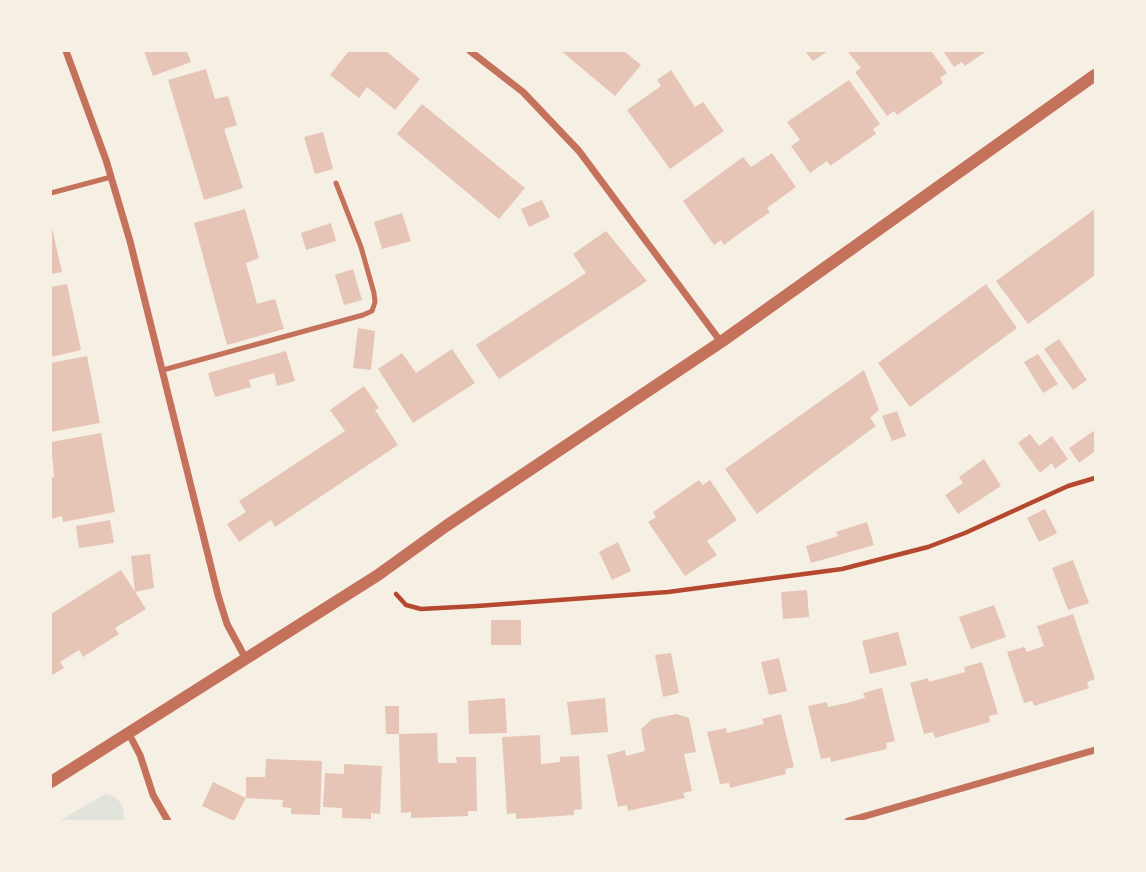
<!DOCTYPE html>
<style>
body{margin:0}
#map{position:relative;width:1146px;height:872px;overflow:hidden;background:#f6efe4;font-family:"DM Sans",sans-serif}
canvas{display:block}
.frame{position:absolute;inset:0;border:52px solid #f6efe4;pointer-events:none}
</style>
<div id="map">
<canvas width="1146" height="872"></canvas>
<div class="frame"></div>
</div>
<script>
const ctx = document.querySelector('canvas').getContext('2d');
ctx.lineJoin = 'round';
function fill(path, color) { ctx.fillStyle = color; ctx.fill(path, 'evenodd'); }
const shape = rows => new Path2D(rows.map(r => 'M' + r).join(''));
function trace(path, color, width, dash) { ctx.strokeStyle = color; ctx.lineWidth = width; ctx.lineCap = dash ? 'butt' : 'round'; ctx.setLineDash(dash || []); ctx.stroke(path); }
const green = shape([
 [105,794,116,797,123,807,124,821,59,821]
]);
const building = shape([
 [144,51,187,51,191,62,153,76],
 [349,51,386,51,420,79,395,110,367,87,359,98,330,75],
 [561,51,624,51,641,65,615,96],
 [805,51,828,51,813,61],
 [847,51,931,51,947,73,940,78,943,83,897,115,894,111,887,116,855,72,861,68],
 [943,51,987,51,965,66,962,62,954,67],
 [206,69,215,99,228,96,237,125,224,129,243,188,204,200,168,80],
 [671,70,695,107,703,102,724,131,670,169,627,110,661,86,657,80],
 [849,80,880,124,873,129,876,134,830,166,827,161,810,173,791,146,800,140,787,122],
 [422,104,525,188,499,219,397,134],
 [323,132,333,169,315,174,304,137],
 [772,153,796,187,767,208,770,212,747,228,724,245,721,240,714,245,683,201,743,157,751,167],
 [542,200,550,217,529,227,521,209],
 [245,209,259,258,246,263,257,304,275,299,284,329,227,345,194,223],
 [1095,209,1095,275,1028,324,996,281],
 [402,213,411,241,382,249,374,222],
 [51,223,62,272,51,274],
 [331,223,336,241,306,250,301,233],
 [606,231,647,281,499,379,476,345,586,273,573,254],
 [353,269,362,300,344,305,335,275],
 [67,284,81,350,51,357,51,287],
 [986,284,1017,328,910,407,878,363],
 [358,328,375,331,371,370,353,368],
 [1059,339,1087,380,1073,390,1044,349],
 [452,349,475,383,413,423,378,369,402,353,416,373],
 [286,351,295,381,277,386,274,373,249,380,251,387,215,397,208,373],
 [1038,354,1058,384,1043,393,1024,362],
 [87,356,100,423,51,432,51,363],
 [864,370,879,410,870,418,876,426,757,514,725,469],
 [364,386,379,408,375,410,398,445,275,527,271,520,239,542,227,524,246,512,239,501,345,431,330,410],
 [897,411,906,436,892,441,882,416],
 [1095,430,1095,451,1079,463,1069,448],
 [101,433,115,512,63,522,62,516,51,519,51,477,54,477,51,442],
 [1030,434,1039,446,1052,436,1068,459,1055,469,1052,463,1040,473,1018,443],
 [984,459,1001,486,958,514,945,495,963,483,959,477],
 [699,480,703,485,710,480,737,520,707,541,717,555,685,576,648,522,656,517,653,512],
 [1045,509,1057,533,1039,542,1027,518],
 [110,520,114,543,79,548,76,526],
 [867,522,874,545,811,563,806,546,838,536,836,532],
 [618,542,631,571,612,580,599,552],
 [150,554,154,588,135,592,131,556],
 [1073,560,1089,603,1068,610,1052,568],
 [121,570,146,609,115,628,119,634,83,657,79,650,60,662,64,668,51,676,51,614],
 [807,590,809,617,783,619,781,592],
 [994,605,1006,637,971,649,959,617],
 [1073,614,1095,679,1087,682,1089,688,1034,706,1032,701,1024,703,1007,652,1024,647,1027,652,1044,646,1037,626],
 [491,620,521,620,521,645,491,645],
 [898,632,907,665,870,674,862,641],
 [671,653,679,693,663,697,655,655],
 [779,658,787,691,769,695,761,662],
 [982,662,998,714,989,716,990,722,935,738,933,732,924,734,910,683,928,678,929,682,965,672,964,667],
 [882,688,895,741,886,743,887,749,831,762,830,757,821,759,808,706,827,702,828,707,847,703,865,698,863,693],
 [505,698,507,733,469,734,468,701],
 [605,698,608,732,571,735,567,702],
 [385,706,399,706,399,734,437,733,438,763,457,763,456,757,476,757,477,811,468,811,468,816,439,817,411,818,411,812,401,813,399,734,386,734],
 [676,714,689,718,696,752,684,754,692,791,683,793,685,798,628,811,627,805,618,807,607,755,625,750,626,756,645,751,641,729,652,719],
 [781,714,794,767,785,769,786,774,730,788,729,783,720,784,707,732,726,728,727,733,764,724,762,719],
 [540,735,541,764,560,762,560,757,579,756,582,809,574,810,574,815,516,819,516,813,507,814,502,737],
 [266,759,322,761,320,815,291,814,291,808,282,807,283,800,246,798,246,777,265,777],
 [344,764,382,766,380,814,371,813,371,819,342,818,342,808,323,807,325,773,344,774],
 [213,782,246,798,234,821,202,806]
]);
const path = shape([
 [396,594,406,605,421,609,477,606,668,592,842,569,928,547,965,533,1068,486,1095,478]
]);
const service = shape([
 [51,193,111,177],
 [163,370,363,315,372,311,375,302,374,293,361,247,336,183]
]);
const minor = shape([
 [66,51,106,160,130,241,218,595,227,624,246,659],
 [470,51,523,92,579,151,721,342],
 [129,734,140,755,153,795,168,821],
 [848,821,1095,750]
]);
const tertiary = shape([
 [51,782,378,575,446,526,721,342,1095,75]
]);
fill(green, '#e2e4dc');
fill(building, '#e6c5b7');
trace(path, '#b5482f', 4.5);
trace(service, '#c5725c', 5);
trace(minor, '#c5725c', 7);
trace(tertiary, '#c5725c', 12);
</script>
